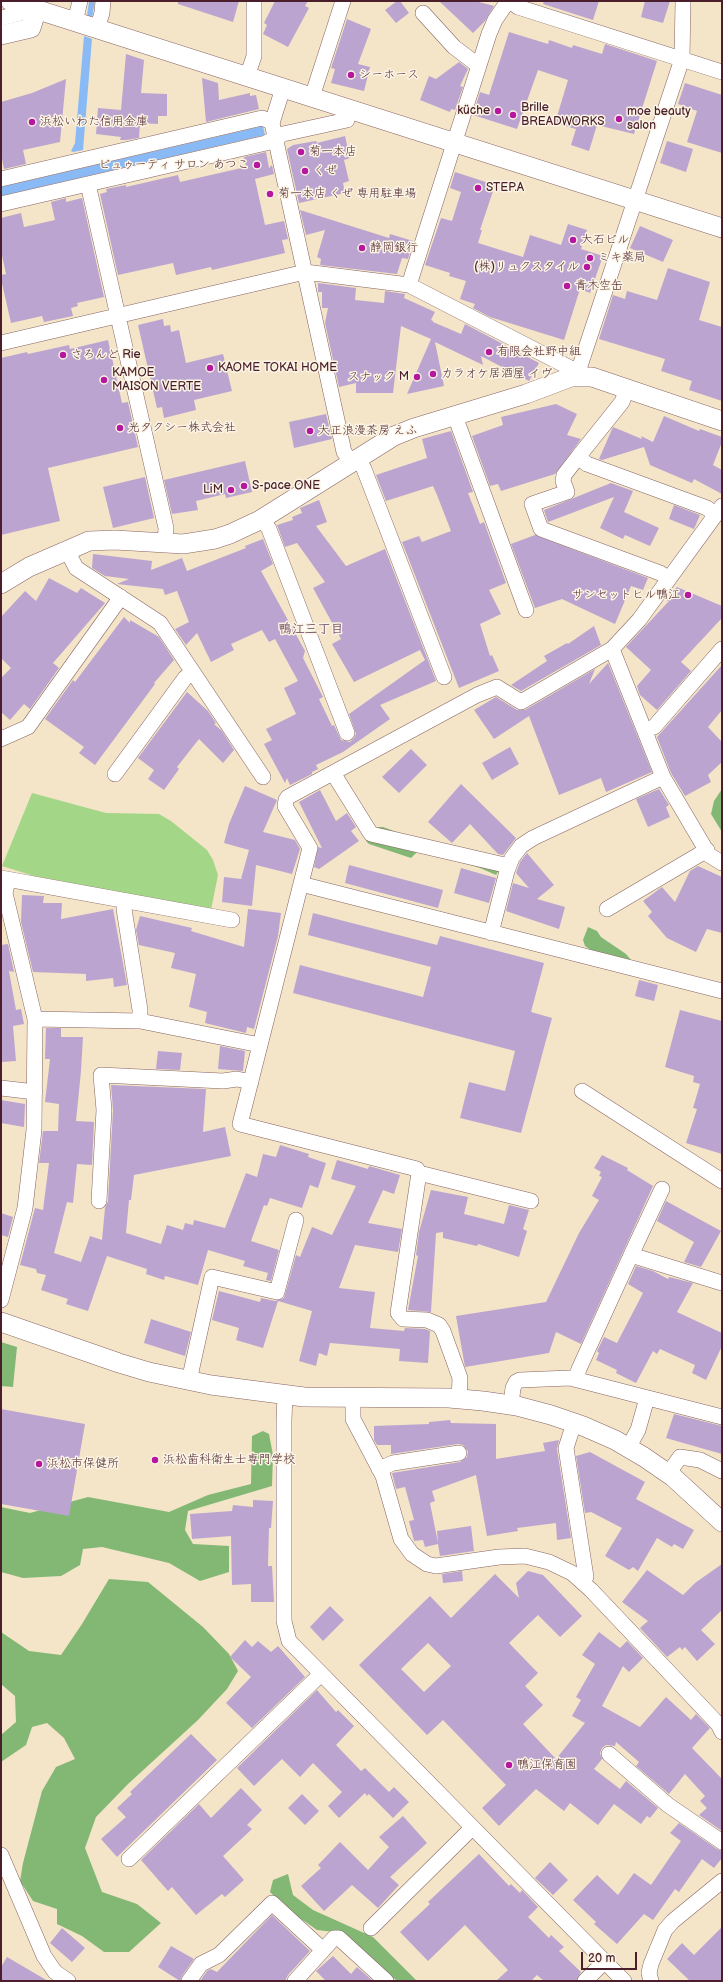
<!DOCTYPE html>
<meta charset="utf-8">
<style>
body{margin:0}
#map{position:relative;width:723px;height:1982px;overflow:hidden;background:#f4e4c8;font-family:"Balsamiq Sans",sans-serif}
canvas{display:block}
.frame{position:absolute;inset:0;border:2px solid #4a1f2b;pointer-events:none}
.scale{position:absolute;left:581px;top:1952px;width:56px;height:18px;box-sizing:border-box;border:2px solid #4a1f2b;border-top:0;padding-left:5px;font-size:12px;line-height:14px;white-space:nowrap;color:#4a1f2b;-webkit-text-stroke:3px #fcf5e5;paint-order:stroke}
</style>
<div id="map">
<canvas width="723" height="1982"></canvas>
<div class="frame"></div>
<div class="scale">20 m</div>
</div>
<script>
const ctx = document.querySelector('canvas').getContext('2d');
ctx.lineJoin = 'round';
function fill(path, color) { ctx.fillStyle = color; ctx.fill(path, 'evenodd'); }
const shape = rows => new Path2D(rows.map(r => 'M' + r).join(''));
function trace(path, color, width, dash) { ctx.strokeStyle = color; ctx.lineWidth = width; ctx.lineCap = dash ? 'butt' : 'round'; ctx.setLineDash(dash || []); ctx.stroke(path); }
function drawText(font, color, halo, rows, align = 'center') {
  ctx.font = font + ' "Balsamiq Sans","Klee One",sans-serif'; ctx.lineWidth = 3; ctx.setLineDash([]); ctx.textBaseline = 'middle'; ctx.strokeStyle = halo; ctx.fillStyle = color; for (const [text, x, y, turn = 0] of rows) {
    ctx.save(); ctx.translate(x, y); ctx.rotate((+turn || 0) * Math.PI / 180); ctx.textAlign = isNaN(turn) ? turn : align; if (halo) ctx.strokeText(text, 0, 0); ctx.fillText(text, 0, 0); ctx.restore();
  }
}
const green = shape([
 [32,793,106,813,159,814,171,821,207,850,213,860,218,875,211,910,34,876,2,866]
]);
const forest = shape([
 [722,789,722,832,711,814,714,801],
 [375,827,383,827,499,870,496,875,480,868,438,855,418,851,411,858,369,844,366,841],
 [588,927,597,931,601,937,626,954,631,960,595,953,585,946,583,940],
 [1,1342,17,1347,13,1387,1,1386],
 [263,1431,269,1434,273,1455,272,1486,188,1511,185,1530,193,1544,229,1546,229,1572,200,1581,169,1563,102,1547,83,1549,80,1565,61,1576,23,1578,1,1572,1,1507,30,1513,88,1497,169,1512,208,1495,251,1484,252,1436],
 [109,1579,148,1582,203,1627,229,1654,238,1671,227,1689,198,1720,128,1784,96,1817,85,1848,102,1892,137,1904,161,1923,129,1952,104,1952,82,1936,57,1924,57,1909,33,1901,20,1881,23,1863,42,1791,56,1767,75,1759,64,1738,47,1723,32,1727,26,1745,1,1762,1,1735,16,1722,15,1696,1,1684,1,1632,29,1651,61,1655,82,1624],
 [288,1874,293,1895,313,1910,373,1937,417,1981,397,1981,342,1933,317,1930,287,1909,270,1892,273,1880]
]);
const water = shape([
 [84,36,92,39,83,150,73,152,71,151,75,143],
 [263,126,265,135,1,196,1,187]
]);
const stream = shape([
 [90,14,92,1]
]);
const building = shape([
 [178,1,239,1,233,22,178,4],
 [275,1,308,1,305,6,309,8,288,47,263,34,267,25,264,23],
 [397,1,400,1,409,13,396,23,385,10],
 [439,1,475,1,494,6,485,21,473,33],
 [544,1,599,1,593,20,543,4],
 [645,1,670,1,663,23,641,17],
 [347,19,371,29,358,64,370,67,364,91,331,83,335,69,331,68],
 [509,32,548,44,549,40,572,48,573,45,602,54,605,44,657,61,634,134,597,125,589,151,571,145,576,129,555,123,568,80,538,70,517,129,473,115,480,92,489,95],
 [126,54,144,60,141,93,167,94,167,116,158,116,158,124,140,123,139,138,126,140,120,140,121,137,96,134,98,108,121,110],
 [459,62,468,69,460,86,463,87,455,110,451,109,450,112,420,100,429,76,436,79],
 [202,78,218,83,219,100,250,93,250,96,256,95,259,109,206,122],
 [66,79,60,142,23,150,26,164,4,169,1,154,1,102,32,93],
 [685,83,722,95,722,153,687,142,697,111,678,104],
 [345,136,350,158,344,160,349,181,343,183,345,193,299,203,287,149,293,145,316,141,317,143],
 [667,141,693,149,686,172,660,163],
 [266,152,269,168,272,165,274,174,255,179,265,225,284,221,288,239,282,240,285,253,212,270,211,267,176,275,173,263,118,275,100,194,107,192,106,189,126,185,126,187,178,175,180,182,246,167,244,157],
 [455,172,495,185,480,230,482,230,478,243,523,257,530,235,561,245,568,224,587,230,581,249,603,256,590,293,580,289,564,340,490,317,473,308,475,304,460,299,466,281,449,276,450,273,425,265,441,218,452,221,461,192,450,188],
 [66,198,66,202,82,198,104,297,77,303,78,306,71,308,73,316,44,322,42,316,11,323,1,279,1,275,6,274,1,251,1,218,21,213,24,227,55,220,51,202],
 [300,210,389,238,390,234,413,241,408,259,402,258,397,274,320,265,321,259,317,257,325,230,306,235],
 [640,226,673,240,663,262,630,248],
 [668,268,710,282,699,320,722,327,722,401,689,390,692,381,661,371,665,359,599,339,613,295,625,299,627,291,657,300],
 [318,283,356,288,355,300,384,303,385,291,405,294,404,298,435,312,431,320,433,321,433,322,461,334,465,324,539,363,529,381,481,356,483,365,435,342,444,386,407,394,431,339,401,326,393,393,356,393,356,383,339,387,325,323,328,308,322,308,322,292,318,292],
 [163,319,164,326,170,325,171,332,179,330,186,363,223,354,232,391,194,400,196,410,164,418,162,407,157,408,138,325],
 [108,340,122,403,128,402,138,447,48,468,60,521,1,535,1,358,27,352,28,354,69,345,70,349],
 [556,404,577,414,567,435,581,439,555,474,501,491,498,484,490,486,472,436,503,425,501,417],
 [326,414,332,439,294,448,289,422],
 [664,416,699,431,700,429,722,437,722,442,713,465,722,470,722,494,694,479,692,483,650,465,644,447,602,460,599,459,613,427,642,439,641,436,653,442],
 [451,431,473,492,468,493,480,524,484,522,506,583,489,590,501,614,480,624,490,656,492,655,499,671,459,688,402,542,419,536,422,542,451,531,437,495,433,486,386,501,376,475,427,458,422,439],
 [245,461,252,492,226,498,225,494,196,501,198,510,172,514,164,480],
 [145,477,154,518,113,528,103,487],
 [611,483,633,491,624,512,659,528,650,546,625,535,623,539,600,528,614,497,548,522,544,510],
 [319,500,327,522,316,526,346,566,385,549,436,681,380,705,390,719,343,752,316,765,318,769,312,772,312,774,290,785,287,778,285,783,264,744,272,740,266,729,296,714,284,688,298,681,275,639,269,642,262,630,231,644,234,650,211,662,197,633,186,645,175,629,189,622,177,591,165,595,163,589,117,584,129,579,105,576,92,568,93,554,152,561,151,570,182,558,187,571,246,548,245,546,263,539,273,564,261,571,305,651,303,658,323,697,319,699,332,726,334,725,341,740,350,742,354,738,356,734,349,714,425,660,420,650,354,682,332,644,341,639,313,588,325,582,297,543,285,547,277,525,293,520,292,517,302,513,300,508],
 [674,505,700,515,694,529,669,519],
 [535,535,648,578,643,590,631,586,615,624,562,599,535,608,511,544],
 [49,578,77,593,81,588,105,603,53,663,59,668,30,709,24,704,10,720,1,712,1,678,11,668,1,658,1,617,25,591,36,601],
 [677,587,722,606,722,618,681,662,691,671,657,710,640,695,637,686,651,670,626,647,669,601,666,600],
 [124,617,130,623,130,620,159,637,174,660,154,683,155,684,95,765,79,753,84,747,45,719,73,680,75,682],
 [594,626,601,645,521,691,511,685,547,661,544,656,567,643,568,644],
 [608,663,652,772,606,792,601,778,559,795,529,716,494,739,474,710,496,697,517,710,525,710,595,669,589,684],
 [722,665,722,710,708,727,722,742,722,762,708,775,711,782,685,796,671,773,657,737],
 [187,692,208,711,216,723,214,724,222,731,234,750,223,763,199,739,177,767,179,769,164,790,148,779,154,770,138,758],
 [510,747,519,764,492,780,482,763],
 [411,749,427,765,399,793,382,777],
 [461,784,516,838,503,855,498,854,470,824,452,843,428,822],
 [245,786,277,800,263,832,295,840,300,849,292,874,256,865,252,906,222,902,224,877,241,879,249,850,224,843,229,824],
 [659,789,669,805,666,807,670,817,648,827,636,799],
 [320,790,336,821,347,813,356,827,351,831,359,841,319,869,314,867,318,847,322,848,299,802],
 [527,853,554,885,537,899,565,907,559,929,506,911,513,883,529,888,516,873,520,862],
 [349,865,443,890,438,908,345,883],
 [698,866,722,877,722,933,707,929,696,952,667,938,648,916,652,912,643,901,662,887,675,902,690,871],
 [461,868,496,878,489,903,454,893],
 [22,895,44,896,43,903,62,903,61,919,113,909,127,985,114,987,113,978,86,981,86,974,33,972,21,922],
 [248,909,281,913,278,936,254,1029,247,1027,246,1033,205,1023,207,1012,189,1007,196,974,171,968,175,953,139,945,136,930,140,916,192,928,191,931,244,947],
 [313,913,437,945,440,936,544,963,531,1012,552,1018,521,1133,460,1118,469,1082,505,1091,515,1051,293,993,300,965,423,997,431,967,308,935],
 [8,944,14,972,9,971,16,1010,21,1009,24,1024,13,1026,16,1061,1,1062,1,945],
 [639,980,658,985,654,1001,635,996],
 [680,1010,722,1021,722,1154,686,1143,697,1109,693,1108,700,1084,693,1082,694,1076,665,1067],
 [46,1028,61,1028,61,1037,83,1037,81,1071,76,1121,94,1122,92,1165,77,1164,73,1203,67,1202,54,1253,81,1262,90,1236,102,1240,105,1208,108,1201,113,1110,111,1085,206,1089,203,1132,225,1127,231,1156,134,1175,131,1200,129,1200,126,1233,161,1244,167,1225,183,1230,185,1223,193,1225,194,1220,225,1228,246,1173,257,1177,263,1154,276,1157,280,1145,309,1154,308,1157,326,1163,318,1188,310,1185,302,1208,270,1198,267,1206,264,1205,251,1241,279,1250,271,1281,266,1280,268,1273,243,1266,245,1261,208,1250,198,1285,165,1276,164,1280,146,1274,147,1269,107,1256,88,1311,66,1304,68,1299,41,1290,46,1275,37,1273,36,1269,20,1265,35,1208,43,1210,49,1163,39,1163,43,1131,58,1131,59,1104,45,1102,50,1059,45,1059],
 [220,1046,245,1051,243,1071,218,1069],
 [158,1051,182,1053,180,1070,156,1069],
 [1,1100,25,1104,24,1127,1,1123],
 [602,1155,628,1168,627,1170,653,1186,581,1344,556,1332,549,1353,465,1367,456,1316,546,1302,579,1233,599,1200,592,1196,602,1177,599,1176,601,1172,594,1168],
 [337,1160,368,1169,369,1166,400,1175,394,1194,383,1190,368,1223,402,1229,398,1252,355,1245,339,1288,375,1292,370,1328,404,1331,405,1328,425,1329,430,1331,428,1363,399,1361,400,1349,330,1343,327,1356,319,1353,316,1366,299,1361,312,1311,278,1301,263,1348,236,1340,239,1328,212,1320,219,1291,260,1302,261,1298,275,1301,284,1298,296,1255,300,1257,312,1227,332,1235,356,1186,331,1179],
 [431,1190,468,1197,464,1214,504,1224,509,1205,529,1210,523,1229,527,1231,519,1257,478,1244,477,1246,443,1238,443,1232,436,1233,431,1312,408,1310,418,1256,416,1255,419,1232],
 [666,1201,721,1231,701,1267,684,1262,694,1242,657,1221],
 [1,1213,13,1217,8,1237,1,1235],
 [636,1266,653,1271,668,1279,669,1277,693,1283,677,1312,722,1333,722,1346,706,1380,692,1373,695,1365,660,1349,657,1354,653,1351,636,1383,616,1373,617,1370,596,1360,599,1353,597,1351,604,1337,617,1343,643,1293,628,1284],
 [151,1319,191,1332,185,1356,144,1343],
 [1,1409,85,1424,69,1516,1,1504],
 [674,1414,722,1426,722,1454,666,1438],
 [450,1420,451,1423,496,1424,496,1459,545,1451,543,1443,559,1440,557,1449,571,1538,557,1540,556,1523,517,1528,518,1531,487,1536,476,1475,432,1491,435,1501,430,1503,438,1543,437,1531,471,1526,474,1551,440,1556,438,1544,425,1547,423,1540,414,1541,409,1521,414,1520,405,1487,396,1489,392,1473,460,1462,467,1457,468,1451,463,1445,458,1444,391,1454,391,1445,377,1445,374,1440,374,1426,429,1424,429,1422],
 [590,1452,645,1482,636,1499,694,1530,683,1549,674,1544,672,1547,657,1538,638,1571,633,1567,629,1570,605,1556,622,1528,591,1512,585,1513,576,1456],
 [253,1500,273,1501,271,1528,269,1528,268,1566,272,1566,274,1602,251,1602,251,1584,232,1585,231,1536,192,1539,190,1514,232,1511,233,1505,253,1507],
 [722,1564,722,1610,701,1630,715,1644,697,1661,685,1647,682,1650,680,1647,667,1657,640,1628,648,1621,622,1602,647,1570,683,1595,695,1583],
 [462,1571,463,1581,443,1583,442,1574],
 [528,1571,543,1575,582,1616,560,1637,538,1615,509,1643,538,1673,525,1686,543,1705,523,1724,556,1759,585,1723,572,1716,581,1700,576,1697,595,1664,582,1655,599,1632,620,1648,627,1641,643,1658,629,1672,623,1666,602,1706,640,1727,666,1697,691,1720,696,1714,710,1728,692,1748,722,1779,722,1831,699,1815,707,1808,700,1801,705,1796,685,1774,669,1794,636,1766,639,1762,616,1742,615,1746,606,1745,602,1748,600,1753,602,1759,594,1769,620,1789,626,1781,658,1808,650,1818,647,1816,641,1824,614,1804,598,1825,570,1803,564,1811,536,1789,499,1826,482,1808,506,1785,443,1720,427,1735,359,1665,430,1596,451,1618,495,1574,519,1598,516,1583],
 [428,1643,451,1666,424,1692,401,1669],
 [330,1606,344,1620,323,1641,310,1627],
 [245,1640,252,1647,258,1641,271,1652,278,1646,305,1677,252,1728,226,1703,251,1677,230,1657],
 [317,1690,336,1712,338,1710,354,1726,336,1745,361,1771,365,1768,389,1792,394,1787,409,1802,393,1818,369,1794,367,1796,365,1793,339,1818,328,1806,342,1792,313,1763,300,1777,282,1759,254,1786,237,1768],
 [191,1734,217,1760,117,1857,101,1839,126,1817,117,1808,132,1794,130,1792],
 [241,1788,262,1810,247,1825,252,1829,223,1856,244,1880,225,1897,222,1894,196,1915,172,1887,168,1891,141,1860,199,1804,211,1818],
 [302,1794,319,1811,305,1825,288,1808],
 [403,1816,427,1843,390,1877,399,1885,378,1908,352,1885,324,1911,301,1886,321,1868,318,1865,340,1842,368,1870,389,1847,379,1837],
 [679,1823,717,1849,722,1851,722,1858,714,1868,702,1859,679,1892,675,1889,653,1920,644,1914,617,1944,594,1924,596,1922,573,1900,597,1875,618,1895,634,1873,651,1885,681,1841,670,1833],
 [479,1854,509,1886,511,1884,520,1893,522,1890,538,1907,528,1917,549,1938,551,1935,564,1947,559,1951,581,1972,576,1981,544,1981,537,1975,531,1981,496,1981,508,1970,465,1925,428,1961,400,1932,430,1904,428,1902],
 [550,1862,568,1880,553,1895,535,1878],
 [272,1915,310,1951,288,1975,285,1981,200,1981,207,1971,211,1969,217,1972],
 [722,1927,722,1981,690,1981,667,1959,682,1943,694,1955],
 [62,1928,85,1948,72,1962,50,1943],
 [171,1946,194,1959,182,1976,180,1981,158,1967],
 [333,1956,351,1974,357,1967,373,1981,326,1981,316,1971],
 [7,1957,48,1981,1,1981,1,1967]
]);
const minor = shape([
 [510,1,518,7,722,72],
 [423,13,454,47,479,66],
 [1,18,37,9],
 [75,22,80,1],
 [97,29,102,13,103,1],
 [247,77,254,56,254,1],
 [283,88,272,123,344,452,351,462],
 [312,97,343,1],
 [1,179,262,118,272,122],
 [88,184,166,528,165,544],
 [1,204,266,143,283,134,347,120,350,109],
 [409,285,489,34,495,20,508,1],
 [1,343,305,272,409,285,578,372],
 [578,376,578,372,682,59,683,1],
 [627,389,622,402,578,457,587,464,707,508,716,515],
 [455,416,526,610],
 [578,457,564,475,563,481,567,492,532,504,541,529,660,573,669,579],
 [358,458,364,469,444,677],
 [262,519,269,529,347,733],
 [67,550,76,568,160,623,263,777],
 [612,649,663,777,709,855,722,863],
 [645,730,654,727,722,649],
 [1,739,28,727,121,597],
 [333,773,371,834,509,866],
 [115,774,185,678,193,672],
 [1,878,232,920],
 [301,884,722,991],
 [126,901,124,909,140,1010,140,1021],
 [607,909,707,850],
 [491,933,507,871,512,858,521,846,533,838,663,777],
 [35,1019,140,1021,260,1045],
 [1,1088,35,1092],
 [582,1091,722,1181],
 [419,1173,398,1313,403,1319,427,1320,439,1325,443,1331,460,1378,459,1399],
 [99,1201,104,1110,101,1075,223,1081,237,1079,251,1082],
 [531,1201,419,1173,417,1169,240,1124,310,848,285,806,286,800,288,797,477,695,497,687,521,702,612,649,639,620,722,506],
 [631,1255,662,1189],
 [1,1300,25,1208,34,1130,35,1019,5,893,8,880],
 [576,1379,579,1369,631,1255,722,1283],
 [189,1381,212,1277,277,1292,296,1220],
 [285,1395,284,1420,284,1621,289,1641,624,1981],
 [353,1398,353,1419,383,1476,401,1539,412,1554,427,1564,436,1566,499,1557,525,1556,549,1562,572,1573,591,1590,718,1724,722,1732],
 [511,1405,513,1388,516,1382,520,1380,570,1378,722,1417],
 [574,1423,566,1448,586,1577,583,1581],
 [628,1448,638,1430,647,1398],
 [379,1469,393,1463,459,1453],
 [668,1474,680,1457,700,1460,722,1471],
 [609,1754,668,1805,722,1842],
 [1,1855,44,1956,55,1972,68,1981],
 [129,1859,321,1674],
 [371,1928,472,1828],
 [189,1981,201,1964,219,1955,272,1903,323,1950],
 [295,1981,334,1938,339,1938,386,1981],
 [585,1981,605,1961],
 [651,1981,649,1973,651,1964,665,1930,673,1921,722,1881]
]);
const tertiary = shape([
 [10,1,722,228],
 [1,35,31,28,37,9],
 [1,584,29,567,89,541,115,540,183,544,215,539,230,534,260,520,394,436,414,428,526,394,571,377,592,377,722,421],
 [1,1322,119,1363,149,1372,211,1385,304,1397,449,1398,483,1401,517,1406,551,1415,583,1426,615,1440,644,1457,673,1477,722,1522]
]);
const markers = [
 [351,75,4,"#b5179e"],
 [498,111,4,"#b5179e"],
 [513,115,4,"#b5179e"],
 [619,119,4,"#b5179e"],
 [32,122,4,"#b5179e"],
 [301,152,4,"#b5179e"],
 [257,165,4,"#b5179e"],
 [305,171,4,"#b5179e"],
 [478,188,4,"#b5179e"],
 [270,194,4,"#b5179e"],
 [573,240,4,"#b5179e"],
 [362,248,4,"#b5179e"],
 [590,258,4,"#b5179e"],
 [587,267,4,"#b5179e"],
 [567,286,4,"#b5179e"],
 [489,352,4,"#b5179e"],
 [63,355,4,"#b5179e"],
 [210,368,4,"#b5179e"],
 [433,374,4,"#b5179e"],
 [417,377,4,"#b5179e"],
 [104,380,4,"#b5179e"],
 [120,428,4,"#b5179e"],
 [310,431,4,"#b5179e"],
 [244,486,4,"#b5179e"],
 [231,490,4,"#b5179e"],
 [688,595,4,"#b5179e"],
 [155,1460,4,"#b5179e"],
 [39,1464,4,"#b5179e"],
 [509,1765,4,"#b5179e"]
];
const poiNames = [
 ["シーホース",359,75],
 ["Brille",521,108],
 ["BREADWORKS",521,122],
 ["küche",490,111,"right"],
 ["moe beauty",627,112],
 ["salon",627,126],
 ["浜松いわた信用金庫",40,122],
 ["菊一本店",309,152],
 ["ビュゥーティ サロン あつこ",249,165,"right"],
 ["くぜ",313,171],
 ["STEP.A",486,188],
 ["菊一本店 くぜ 専用駐車場",278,194],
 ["大石ビル",581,240],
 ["静岡銀行",370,248],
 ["ミキ薬局",598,258],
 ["(株)リュクスタイル",579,267,"right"],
 ["青木空缶",575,286],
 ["有限会社野中組",497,352],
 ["さろんど Rie",71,355],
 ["KAOME TOKAI HOME",218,368],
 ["KAMOE",112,373],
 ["MAISON VERTE",112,387],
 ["カラオケ居酒屋 イヴ",441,374],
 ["スナック M",409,377,"right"],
 ["光タクシー株式会社",128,428],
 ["大正浪漫茶房 えふ",318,431],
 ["S-pace ONE",252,486],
 ["LiM",223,490,"right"],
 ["サンセットヒル鴨江",680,595,"right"],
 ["浜松歯科衛生士専門学校",163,1460],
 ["浜松市保健所",47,1464],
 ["鴨江保育園",517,1765]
];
const neighbourhoodNames = [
 ["鴨江三丁目",311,630]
];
fill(green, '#a3d787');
fill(forest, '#82b874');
fill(water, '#89baf6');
trace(stream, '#89baf6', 5.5);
fill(building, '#bba5d0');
trace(minor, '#866462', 16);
trace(tertiary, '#866462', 20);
trace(minor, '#fff', 15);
trace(tertiary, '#fff', 19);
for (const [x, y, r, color] of markers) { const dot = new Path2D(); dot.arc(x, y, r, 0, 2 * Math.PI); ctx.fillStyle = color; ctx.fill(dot); trace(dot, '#fcf5e5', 1.5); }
drawText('12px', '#4a1f2b', '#fcf5e5', poiNames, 'left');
drawText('bold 13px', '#724e65', '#fcf5e5', neighbourhoodNames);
</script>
